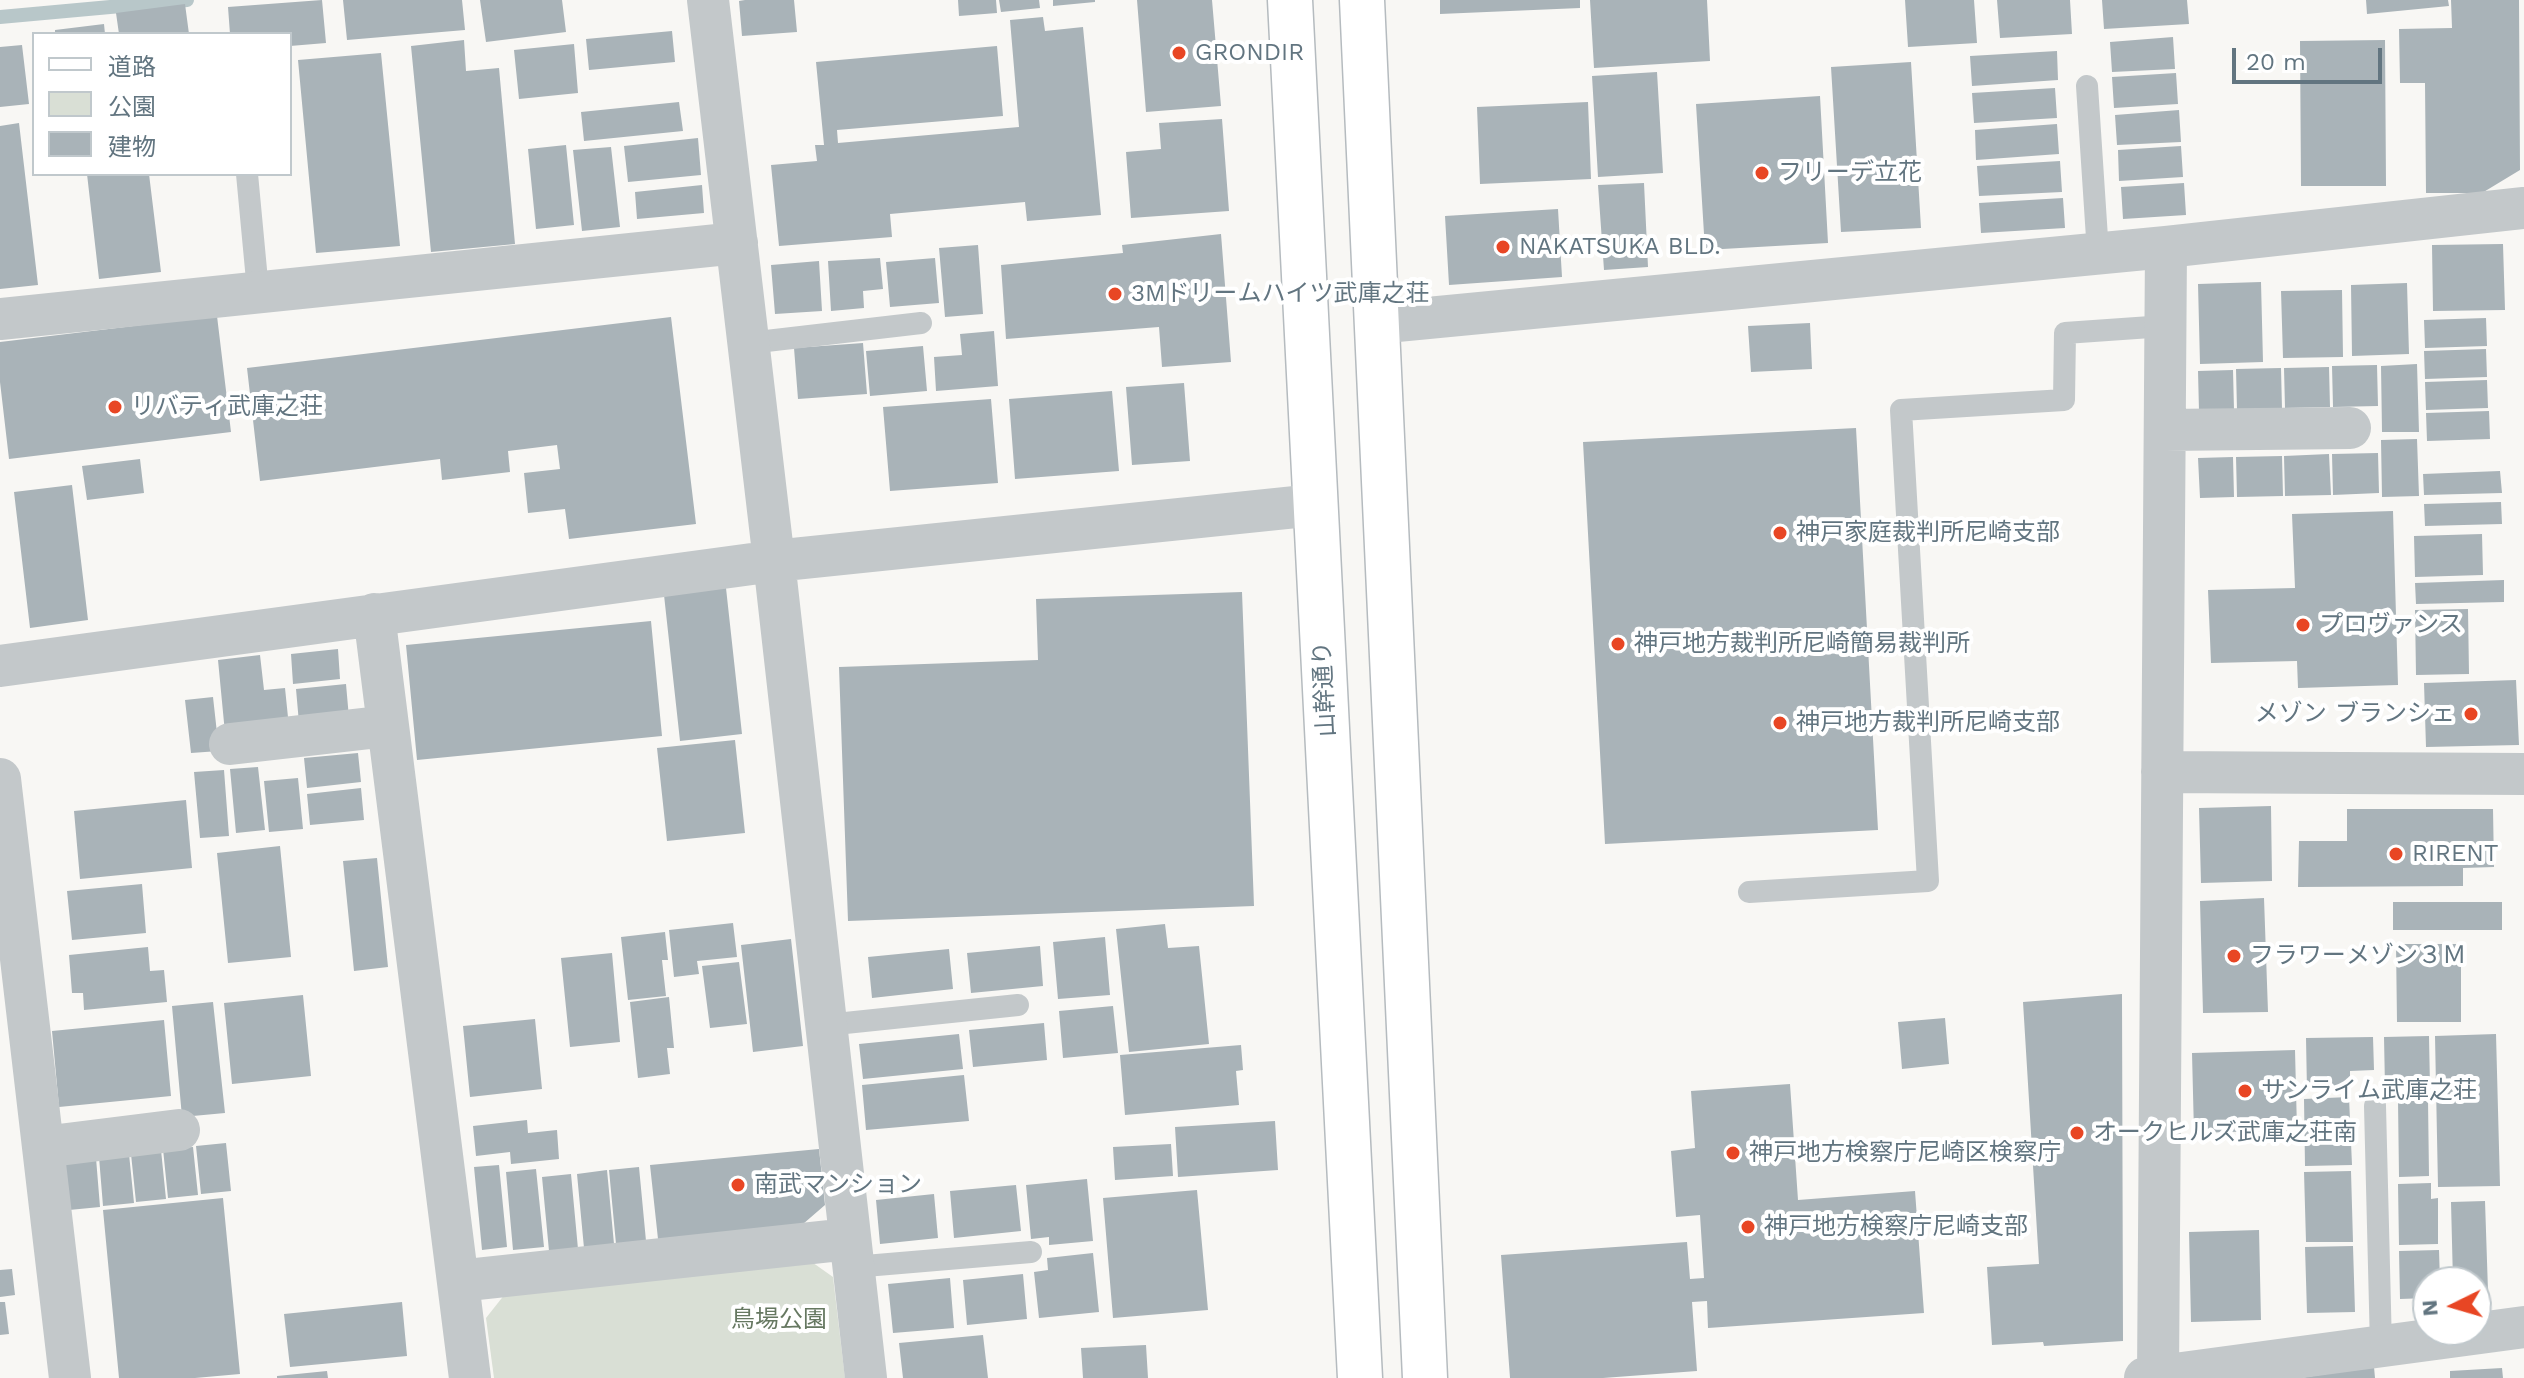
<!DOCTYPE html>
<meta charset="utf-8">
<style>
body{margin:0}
#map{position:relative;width:2524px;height:1378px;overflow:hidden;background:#f8f7f4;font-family:"Work Sans","Noto Sans JP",sans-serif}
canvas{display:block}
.legend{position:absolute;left:32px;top:32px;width:260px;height:144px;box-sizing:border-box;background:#fff;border:2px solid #c0c8cc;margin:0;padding:10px 14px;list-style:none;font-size:24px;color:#627580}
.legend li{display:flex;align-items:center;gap:16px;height:40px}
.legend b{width:40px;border:2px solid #c0c8cc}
.north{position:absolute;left:2412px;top:1266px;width:80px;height:80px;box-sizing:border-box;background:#fff;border:2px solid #c0c8cc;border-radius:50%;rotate:265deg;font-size:22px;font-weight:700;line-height:32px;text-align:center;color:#627580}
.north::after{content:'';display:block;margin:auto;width:28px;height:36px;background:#e84624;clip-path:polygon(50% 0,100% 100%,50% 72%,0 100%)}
.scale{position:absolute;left:2232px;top:48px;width:150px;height:36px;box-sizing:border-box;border:4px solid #627580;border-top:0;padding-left:10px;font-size:24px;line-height:28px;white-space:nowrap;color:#627580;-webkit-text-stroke:6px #fff;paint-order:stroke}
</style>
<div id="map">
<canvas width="2524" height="1378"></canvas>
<ul class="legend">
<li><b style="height:10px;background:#fff"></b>道路</li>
<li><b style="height:22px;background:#d9dfd5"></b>公園</li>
<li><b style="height:22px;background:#a9b3b8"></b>建物</li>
</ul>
<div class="north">N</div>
<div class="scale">20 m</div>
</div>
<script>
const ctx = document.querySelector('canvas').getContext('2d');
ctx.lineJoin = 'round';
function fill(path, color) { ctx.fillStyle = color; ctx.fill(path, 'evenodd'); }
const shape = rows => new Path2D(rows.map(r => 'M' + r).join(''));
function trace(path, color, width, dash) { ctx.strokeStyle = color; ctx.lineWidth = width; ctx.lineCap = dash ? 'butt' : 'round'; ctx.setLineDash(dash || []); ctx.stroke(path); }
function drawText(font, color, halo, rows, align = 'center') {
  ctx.font = font + ' "Work Sans","Noto Sans JP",sans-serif'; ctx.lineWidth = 8; ctx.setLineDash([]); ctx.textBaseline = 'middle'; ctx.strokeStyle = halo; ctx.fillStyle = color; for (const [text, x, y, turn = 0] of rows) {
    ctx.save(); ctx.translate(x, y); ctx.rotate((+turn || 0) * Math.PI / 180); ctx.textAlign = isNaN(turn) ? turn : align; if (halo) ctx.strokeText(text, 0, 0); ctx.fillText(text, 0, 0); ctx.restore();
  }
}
const green = shape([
 [809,1260,833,1277,845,1378,494,1378,486,1318,505,1294]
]);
const stream = shape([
 [0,17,187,0]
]);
const building = shape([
 [322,0,326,43,290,46,290,34,230,34,228,7],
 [343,0,462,0,465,30,347,40],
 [480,0,562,0,566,32,486,42],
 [745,0,794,0,797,32,742,36,739,1],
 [958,0,996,0,997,13,959,16],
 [999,0,1039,0,1040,8,1001,12],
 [1053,0,1095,0,1095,2,1053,6],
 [1137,0,1212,0,1221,106,1146,112],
 [1440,0,1580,0,1580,8,1440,14],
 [1590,0,1707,0,1710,61,1594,68],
 [1905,0,1974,0,1977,43,1908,47],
 [1997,0,2070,0,2072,34,2000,38],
 [2102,0,2187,0,2189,24,2104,29],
 [2366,0,2448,0,2449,6,2367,14],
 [2451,0,2519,0,2520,170,2482,193,2426,193,2425,83,2400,83,2399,29,2452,28],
 [185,4,189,34,119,34,116,13],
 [1043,17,1045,31,1083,27,1101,215,1027,221,1025,202,890,214,892,237,779,246,771,165,817,161,815,145,824,145,816,62,997,46,1003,116,837,130,838,143,1019,127,1010,20],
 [104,24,105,34,55,34,55,30],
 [672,31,675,62,589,70,586,39],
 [2173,37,2175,69,2112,72,2110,42],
 [464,40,466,71,499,68,515,244,431,252,411,46],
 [2385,40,2386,186,2301,186,2300,41],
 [574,44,578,93,519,99,514,50],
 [22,45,29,104,0,107,0,47],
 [2057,51,2058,80,1972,86,1970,56],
 [381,53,400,246,316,253,298,60],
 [1911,62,1921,228,1841,232,1831,67],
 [1657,72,1663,173,1598,177,1592,76],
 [2176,73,2178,104,2114,108,2112,77],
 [2055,88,2057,118,1974,123,1972,93],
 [1820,96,1828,243,1705,250,1696,104],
 [679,102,683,131,584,141,581,112],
 [1588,102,1591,179,1480,184,1477,107],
 [2179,110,2181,142,2117,145,2115,115],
 [1222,119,1229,211,1131,218,1126,152,1161,149,1159,123],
 [19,123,38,285,0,289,0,126],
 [2057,124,2059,154,1976,160,1975,130],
 [698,138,701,175,628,182,624,146],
 [566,145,574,225,536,229,528,149],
 [2181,146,2183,177,2119,181,2118,150],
 [611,147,620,227,582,231,573,150],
 [2060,161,2062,192,1979,196,1977,166],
 [87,174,149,174,161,272,99,279],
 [1644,183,1648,267,1604,270,1598,185],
 [2184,183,2186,215,2123,219,2121,187],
 [702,185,704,213,637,219,635,192],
 [2063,198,2065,228,1981,233,1979,203],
 [1558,209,1562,277,1449,285,1445,216],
 [1221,234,1231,362,1162,367,1159,327,1006,339,1001,265,1123,253,1122,245],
 [2503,244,2505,310,2433,311,2432,245],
 [978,245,983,314,945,317,939,248],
 [880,258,883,289,863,291,864,308,831,311,828,261],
 [935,258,939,303,890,307,886,262],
 [819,261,822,311,775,314,771,265],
 [2261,282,2263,362,2200,364,2198,284],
 [2407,283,2409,354,2352,356,2351,285],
 [2342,290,2343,357,2283,358,2281,291],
 [217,316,231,432,9,459,0,382,0,342],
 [671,317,696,524,569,539,565,509,528,513,524,473,560,469,557,445,508,451,510,472,442,480,440,459,260,481,247,368],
 [2486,318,2487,346,2425,348,2424,320],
 [1810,323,1812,369,1751,372,1748,326],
 [994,331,998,386,936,391,934,357,962,355,960,334],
 [863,343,867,394,798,399,794,348],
 [923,346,927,391,870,396,866,351],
 [2486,349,2487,377,2425,379,2424,351],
 [2417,364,2419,432,2382,432,2381,366],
 [2377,365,2378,406,2333,407,2332,366],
 [2329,367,2330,407,2285,408,2284,368],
 [2281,368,2282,409,2237,410,2236,369],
 [2233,370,2234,410,2199,411,2198,371],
 [2487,380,2488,408,2426,410,2425,382],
 [1184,383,1190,461,1132,465,1126,387],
 [1112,391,1119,471,1015,479,1009,399],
 [991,399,998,483,890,491,883,407],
 [2489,411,2490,439,2427,441,2426,413],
 [1856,428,1878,830,1605,844,1583,442],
 [2417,439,2419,496,2382,497,2381,440],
 [2378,453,2379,493,2333,495,2332,454],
 [2329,454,2331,495,2285,496,2284,456],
 [2282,456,2283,496,2237,497,2236,457],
 [2233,457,2234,497,2200,498,2198,458],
 [140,459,144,493,87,500,82,466],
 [2500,471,2502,493,2424,495,2423,474],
 [72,485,88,620,30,628,14,492],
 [2501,502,2502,524,2425,526,2424,504],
 [2393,511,2398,685,2298,688,2297,661,2211,663,2208,590,2295,588,2292,514],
 [2482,534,2483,575,2415,577,2414,536],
 [2504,580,2504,602,2416,604,2415,583],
 [726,588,742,734,680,741,664,595],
 [1242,592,1254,906,848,921,839,667,1038,660,1036,599],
 [2468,609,2469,674,2416,675,2415,610],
 [651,621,662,736,417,760,406,645],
 [338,649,340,679,293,684,291,654],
 [260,655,264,690,285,688,289,727,225,733,218,660],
 [2516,680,2519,745,2426,747,2424,683],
 [346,684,349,718,299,723,296,689],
 [213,697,219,751,191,753,185,700],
 [735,740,745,833,667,841,657,748],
 [358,753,361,782,307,788,304,758],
 [258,767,265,830,236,833,230,769],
 [224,770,229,836,200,838,194,772],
 [298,778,303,829,269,832,264,781],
 [361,788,364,820,310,825,307,794],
 [186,800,192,868,80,879,74,811],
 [2271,806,2272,881,2201,883,2199,808],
 [2347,809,2493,809,2494,867,2463,868,2463,886,2298,887,2299,841,2347,841],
 [280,846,291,957,228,963,217,853],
 [377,858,388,967,354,971,343,861],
 [142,884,146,933,72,940,67,891],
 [2264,898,2268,1012,2203,1013,2200,901],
 [2393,902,2502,902,2502,930,2393,930],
 [733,923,737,957,697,961,699,974,674,977,669,930],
 [1165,924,1168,948,1199,946,1209,1044,1129,1052,1116,929],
 [665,932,668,960,662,960,666,996,628,1000,621,937],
 [1105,937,1110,995,1058,999,1053,942],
 [791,939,803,1046,753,1052,741,945],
 [2396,944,2461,944,2461,1022,2397,1022],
 [1040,946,1043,986,971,993,967,953],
 [148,947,150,971,164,970,167,1002,84,1010,83,993,72,993,69,955],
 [949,949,953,989,872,998,868,957],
 [612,953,620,1042,570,1047,561,958],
 [739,962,747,1024,710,1028,702,966],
 [2122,994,2123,1341,2044,1346,2043,1342,1992,1345,1987,1267,2039,1264,2023,1002],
 [303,995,311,1076,232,1084,224,1003],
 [669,997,674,1048,667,1048,670,1074,638,1078,630,1002],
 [213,1002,225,1113,182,1117,172,1006],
 [1113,1006,1118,1053,1063,1058,1059,1011],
 [1945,1018,1949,1064,1902,1069,1898,1022],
 [535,1019,542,1089,470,1097,463,1026],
 [164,1020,171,1096,59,1107,52,1031],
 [1044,1023,1047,1060,973,1067,969,1030],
 [959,1034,963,1069,863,1079,859,1044],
 [2496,1034,2500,1186,2438,1187,2435,1036],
 [2429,1036,2430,1087,2385,1088,2384,1037],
 [2373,1037,2374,1070,2350,1071,2350,1090,2307,1091,2306,1038],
 [1241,1045,1243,1070,1236,1071,1239,1105,1125,1115,1120,1055],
 [2295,1050,2297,1130,2194,1133,2192,1053],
 [964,1075,969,1121,866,1130,862,1085],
 [1790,1084,1798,1200,1915,1191,1924,1313,1708,1328,1707,1301,1692,1302,1697,1371,1603,1378,1510,1378,1501,1255,1687,1242,1690,1279,1704,1278,1700,1215,1676,1217,1671,1151,1695,1148,1691,1091],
 [2349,1097,2352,1165,2305,1166,2304,1099],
 [2428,1100,2429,1176,2399,1177,2398,1101],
 [527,1120,528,1133,557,1130,559,1159,511,1164,510,1152,476,1156,473,1126],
 [1275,1121,1278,1170,1178,1177,1175,1127],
 [226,1143,231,1191,201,1194,196,1146],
 [1171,1144,1173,1176,1115,1180,1113,1147],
 [193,1147,198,1195,168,1198,163,1149],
 [819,1149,825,1205,803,1224,658,1239,650,1165],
 [161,1150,166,1199,136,1202,131,1154],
 [129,1154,134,1203,103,1206,99,1157],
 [96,1158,100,1207,69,1210,65,1161],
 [499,1165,507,1247,482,1250,474,1167],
 [639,1167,646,1241,616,1244,609,1170],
 [536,1169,544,1247,513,1250,506,1172],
 [607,1170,614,1244,584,1248,577,1174],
 [2351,1171,2353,1242,2306,1242,2304,1172],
 [571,1174,578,1249,549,1251,542,1177],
 [1087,1179,1093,1241,1049,1245,1049,1237,1031,1239,1026,1185],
 [2431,1183,2431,1199,2438,1198,2438,1244,2399,1245,2398,1184],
 [1016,1185,1021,1231,954,1238,950,1191],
 [1197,1190,1208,1310,1113,1318,1103,1198],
 [934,1194,938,1238,880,1244,876,1200],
 [223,1198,240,1374,195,1378,119,1378,103,1210],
 [2485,1201,2488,1291,2476,1291,2476,1282,2453,1282,2451,1202],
 [2259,1230,2261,1320,2191,1322,2189,1232],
 [2353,1246,2355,1312,2307,1313,2305,1247],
 [2439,1250,2440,1282,2428,1282,2428,1298,2400,1299,2399,1251],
 [1093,1253,1099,1312,1039,1318,1034,1272,1048,1270,1047,1258],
 [12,1269,15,1295,0,1297,0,1270],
 [1023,1274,1027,1319,967,1325,963,1280],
 [950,1278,954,1328,893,1333,888,1284],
 [0,1302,5,1302,9,1334,0,1335],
 [402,1302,407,1356,290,1367,284,1314],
 [983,1335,988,1378,903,1378,899,1343],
 [1146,1345,1148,1378,1083,1378,1081,1348],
 [2374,1367,2375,1378,2300,1378],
 [2502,1368,2503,1378,2450,1378,2450,1371],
 [327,1371,328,1378,277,1378,277,1376]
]);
const lane = shape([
 [2087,86,2098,253],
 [247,174,258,291],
 [749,343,921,323],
 [1749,892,1928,881,1901,410,2064,400,2065,333,2165,326],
 [826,1025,1018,1005],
 [2375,1106,2381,1347],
 [853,1267,1031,1252]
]);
const street = shape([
 [708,0,774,561,866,1378],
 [0,319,737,243],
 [1376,323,2166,247,2524,208],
 [2165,430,2350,428],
 [374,614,470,1378],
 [0,666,774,561,1315,505],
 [230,744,388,726],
 [2162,772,2524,774],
 [0,779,70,1378],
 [43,1147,179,1130],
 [458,1281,849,1239],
 [2158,1376,2166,247],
 [2145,1378,2524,1327]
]);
const secondary = shape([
 [1290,0,1360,1378],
 [1362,0,1425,1378]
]);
const markers = [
 [1179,53,8,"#e84624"],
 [1762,173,8,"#e84624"],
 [1503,247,8,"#e84624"],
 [1115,294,8,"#e84624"],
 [115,407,8,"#e84624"],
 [1780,533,8,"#e84624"],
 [2303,625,8,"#e84624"],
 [1618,644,8,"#e84624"],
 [2471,714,8,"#e84624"],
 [1780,723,8,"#e84624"],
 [2396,854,8,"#e84624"],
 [2234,956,8,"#e84624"],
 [2245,1091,8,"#e84624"],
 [2077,1133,8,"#e84624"],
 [1733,1153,8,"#e84624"],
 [738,1185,8,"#e84624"],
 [1748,1227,8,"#e84624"]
];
const poiNames = [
 ["GRONDIR",1195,53],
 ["フリーデ立花",1778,173],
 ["NAKATSUKA BLD.",1519,247],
 ["3Mドリームハイツ武庫之荘",1131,294],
 ["リバティ武庫之荘",131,407],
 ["神戸家庭裁判所尼崎支部",1796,533],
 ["プロヴァンス",2319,625],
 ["神戸地方裁判所尼崎簡易裁判所",1634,644],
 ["メゾン ブランシェ",2455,714,"right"],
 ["神戸地方裁判所尼崎支部",1796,723],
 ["RIRENT",2412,854],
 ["フラワーメゾン３Ｍ",2250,956],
 ["サンライム武庫之荘",2261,1091],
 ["オークヒルズ武庫之荘南",2093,1133],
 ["神戸地方検察庁尼崎区検察庁",1749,1153],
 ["南武マンション",754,1185],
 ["神戸地方検察庁尼崎支部",1764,1227]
];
const streetNames = [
 ["山幹通り",1325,689,-93]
];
const parkNames = [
 ["鳥場公園",779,1320]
];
fill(green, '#d9dfd5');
trace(stream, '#b8c7c9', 14);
fill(building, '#a9b3b8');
trace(secondary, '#b5bbbf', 47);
trace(lane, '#c3c8ca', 22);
trace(street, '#c3c8ca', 42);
trace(secondary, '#fff', 44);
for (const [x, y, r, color] of markers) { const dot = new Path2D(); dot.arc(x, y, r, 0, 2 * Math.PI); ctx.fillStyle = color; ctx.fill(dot); trace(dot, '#fff', 3); }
drawText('24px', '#627580', '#fff', poiNames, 'left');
drawText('24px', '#627580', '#fff', streetNames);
drawText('24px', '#667861', '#fff', parkNames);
</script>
